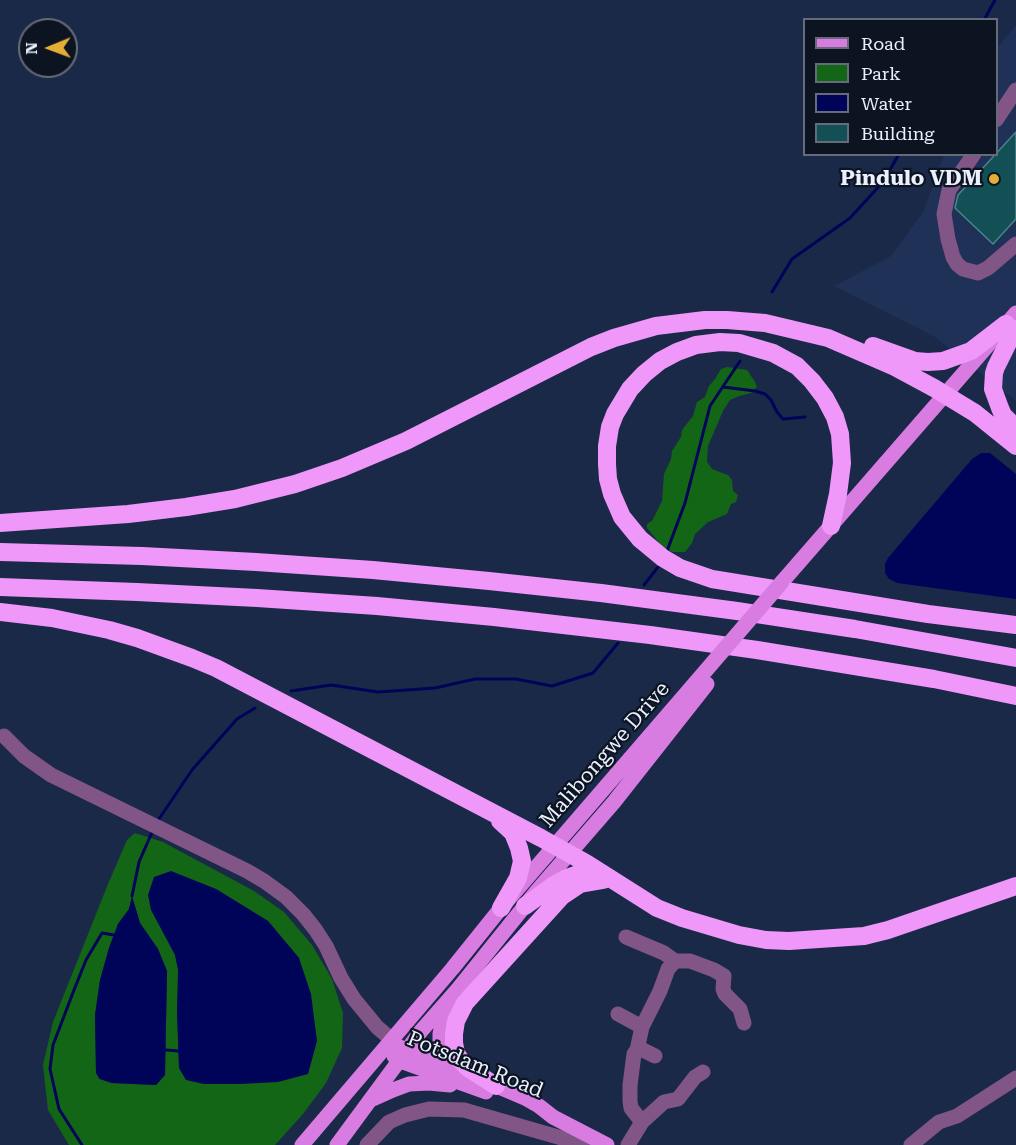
<!DOCTYPE html>
<style>
body{margin:0}
#map{position:relative;width:1016px;height:1145px;overflow:hidden;background:#1a2948;font-family:"Roboto Serif",serif}
canvas{display:block}
.legend{position:absolute;left:803px;top:18px;width:195px;height:138px;box-sizing:border-box;background:#0c1321;border:2px solid #656b79;margin:0;padding:8px 10px;list-style:none;font-size:18px;color:#eaf0fd}
.legend li{display:flex;align-items:center;gap:12px;height:30px}
.legend b{width:30px;border:2px solid #656b79}
.north{position:absolute;left:18px;top:18px;width:60px;height:60px;box-sizing:border-box;background:#0c1321;border:2px solid #656b79;border-radius:50%;rotate:269deg;font-size:16px;font-weight:700;line-height:24px;text-align:center;color:#eaf0fd}
.north::after{content:'';display:block;margin:auto;width:21px;height:27px;background:#e3ae35;clip-path:polygon(50% 0,100% 100%,50% 72%,0 100%)}
</style>
<div id="map">
<canvas width="1016" height="1145"></canvas>
<ul class="legend">
<li><b style="height:8px;background:#d87ce2"></b>Road</li>
<li><b style="height:16px;background:#136616"></b>Park</li>
<li><b style="height:16px;background:#000459"></b>Water</li>
<li><b style="height:16px;background:#125055"></b>Building</li>
</ul>
<div class="north">N</div>
</div>
<script>
const ctx = document.querySelector('canvas').getContext('2d');
ctx.lineJoin = 'round';
function fill(path, color) { ctx.fillStyle = color; ctx.fill(path, 'evenodd'); }
const shape = rows => new Path2D(rows.map(r => 'M' + r).join(''));
function trace(path, color, width, dash) { ctx.strokeStyle = color; ctx.lineWidth = width; ctx.lineCap = dash ? 'butt' : 'round'; ctx.setLineDash(dash || []); ctx.stroke(path); }
function drawText(font, color, halo, rows, align = 'center') {
  ctx.font = font + ' "Roboto Serif",serif'; ctx.lineWidth = 4.5; ctx.setLineDash([]); ctx.textBaseline = 'middle'; ctx.strokeStyle = halo; ctx.fillStyle = color; for (const [text, x, y, turn = 0] of rows) {
    ctx.save(); ctx.translate(x, y); ctx.rotate((+turn || 0) * Math.PI / 180); ctx.textAlign = isNaN(turn) ? turn : align; if (halo) ctx.strokeText(text, 0, 0); ctx.fillText(text, 0, 0); ctx.restore();
  }
}
const built = shape([
 [1016,25,1016,401,935,337,834,286,891,256,923,212,944,155,996,154,997,48]
]);
const green = shape([
 [727,367,747,370,755,382,757,387,751,393,739,396,730,400,723,411,708,446,707,462,712,469,728,475,732,480,733,491,738,495,736,502,731,504,727,514,708,522,695,534,692,543,685,552,672,552,661,545,647,528,647,524,652,521,662,501,664,474,671,459,672,451,681,437,682,430,693,416,697,402,705,397,709,386,715,379,721,369],
 [135,833,163,842,254,891,284,912,312,945,332,979,343,1013,342,1048,326,1083,303,1114,275,1145,69,1145,48,1110,43,1065,53,1022,108,884,127,840],
 [216,889,268,921,299,958,179,1068,177,1011,179,970,175,955],
 [132,897,140,923,158,949,167,971,165,1075,156,1085,112,1083,99,1079,96,1073,95,1015,100,980,109,948,118,924,129,909]
]);
const water = shape([
 [981,453,990,453,1016,474,1016,599,897,583,889,579,885,573,885,564,888,558,972,459],
 [171,871,216,889,268,921,299,958,311,994,317,1041,308,1074,278,1082,240,1084,204,1084,186,1080,179,1068,177,1011,178,970,175,955,151,910,148,895,154,877],
 [132,896,140,923,158,949,167,971,165,1075,156,1085,112,1083,100,1079,96,1073,95,1015,100,980,109,948,118,924,129,909]
]);
const stream = shape([
 [984,20,995,0],
 [772,292,792,259,850,218,883,182,899,154],
 [723,387,755,391,765,394,771,400,777,412,783,419,805,417],
 [667,551,685,503,710,406,740,361],
 [644,585,658,567],
 [291,691,331,685,378,692,435,688,475,679,516,679,552,686,593,673,618,643],
 [157,822,192,770,237,719,255,708],
 [132,896,139,862,153,830],
 [166,1050,179,1051],
 [82,1145,59,1109,50,1069,53,1045,74,990,86,960,102,933,114,935]
]);
const building = shape([
 [1016,132,1016,219,993,244,955,208,958,195,1016,132]
]);
const minor = shape([
 [996,120,1016,90],
 [974,154,949,190,944,214,948,239,953,257,957,264,963,269,978,273,988,268,1016,244],
 [4,736,24,756,51,775,247,871,264,881,286,897,303,914,315,929,326,946,341,978,354,999,377,1027,392,1040],
 [626,937,664,953,675,961],
 [618,1014,642,1027],
 [637,1050,642,1027,660,991,668,969,675,961,690,961,714,970,724,976,723,989,725,994,740,1009,744,1023],
 [642,1122,631,1108,630,1101,630,1085,634,1054,637,1050,643,1050,655,1056],
 [367,1145,389,1122,405,1115,429,1109,464,1110,572,1141,591,1137],
 [628,1145,642,1122,664,1102,678,1099,695,1077,703,1072],
 [911,1145,939,1122,957,1116,1016,1078]
]);
const major = shape([
 [782,582,1016,313],
 [452,1003,442,1025,440,1034,440,1042,444,1055,449,1062,455,1067],
 [398,1046,407,1051,459,1070,525,1098,539,1106,553,1117,607,1145],
 [394,1056,400,1061,486,1092],
 [373,1099,393,1090,409,1084,429,1083,450,1085],
 [302,1145,452,969,501,908,696,682],
 [337,1145,421,1031,458,989,536,892,614,802,707,684]
]);
const highway = shape([
 [1015,329,996,367,994,373,993,389,1000,408,1003,415,1016,428],
 [873,346,915,361,928,362,943,361,971,351,1006,324],
 [0,523,128,514,186,507,235,499,295,484,342,468,406,441,591,347,614,338,656,326,705,320,727,320,765,323,828,338,895,367,934,388,975,413,1016,446],
 [831,526,838,494,842,463,840,434,835,417,825,398,812,381,797,366,773,353,739,343,720,342,696,345,677,352,660,361,644,374,630,389,615,414,610,427,607,446,607,464,608,479,612,494,622,517,640,539,663,558,680,568,712,579,928,614,1016,625],
 [0,552,142,556,256,562,373,570,489,581,601,593,737,611,855,629,1016,658],
 [0,587,137,592,257,598,377,606,494,617,650,635,757,650,934,679,1016,696],
 [0,612,52,618,109,630,137,638,192,658,216,668,541,838,586,863,657,908,682,918,739,935,766,940,789,941,864,936,888,930,1016,886],
 [500,821,513,833,519,848,522,861,518,878,501,908],
 [525,906,554,885,567,878,581,873],
 [496,1086,468,1068,461,1061,456,1053,454,1043,454,1034,456,1021,465,1003,562,896,580,884,603,880]
]);
const majorBridge = shape([
 [696,682,782,582]
]);
const markers = [
 [994,179,6,"#e3ae35"]
];
const poiNames = [
 ["Pindulo VDM",982,179]
];
const streetNames = [
 ["Malibongwe Drive",605,755,-49],
 ["Potsdam Road",475,1065,22]
];
fill(built, '#1f3156');
fill(green, '#136616');
fill(water, '#000459');
trace(stream, '#000459', 3);
fill(building, '#125055');
trace(building, '#4c858a', 1.5);
trace(minor, '#815686', 15);
trace(major, '#d87ce2', 15);
trace(highway, '#ef98f9', 18);
trace(majorBridge, '#d87ce2', 15);
for (const [x, y, r, color] of markers) { const dot = new Path2D(); dot.arc(x, y, r, 0, 2 * Math.PI); ctx.fillStyle = color; ctx.fill(dot); trace(dot, '#0c1321', 2); }
drawText('bold 21px', '#eaf0fd', '#0c1321', poiNames, 'right');
drawText('21px', '#eaf0fd', '#0c1321', streetNames);
</script>
